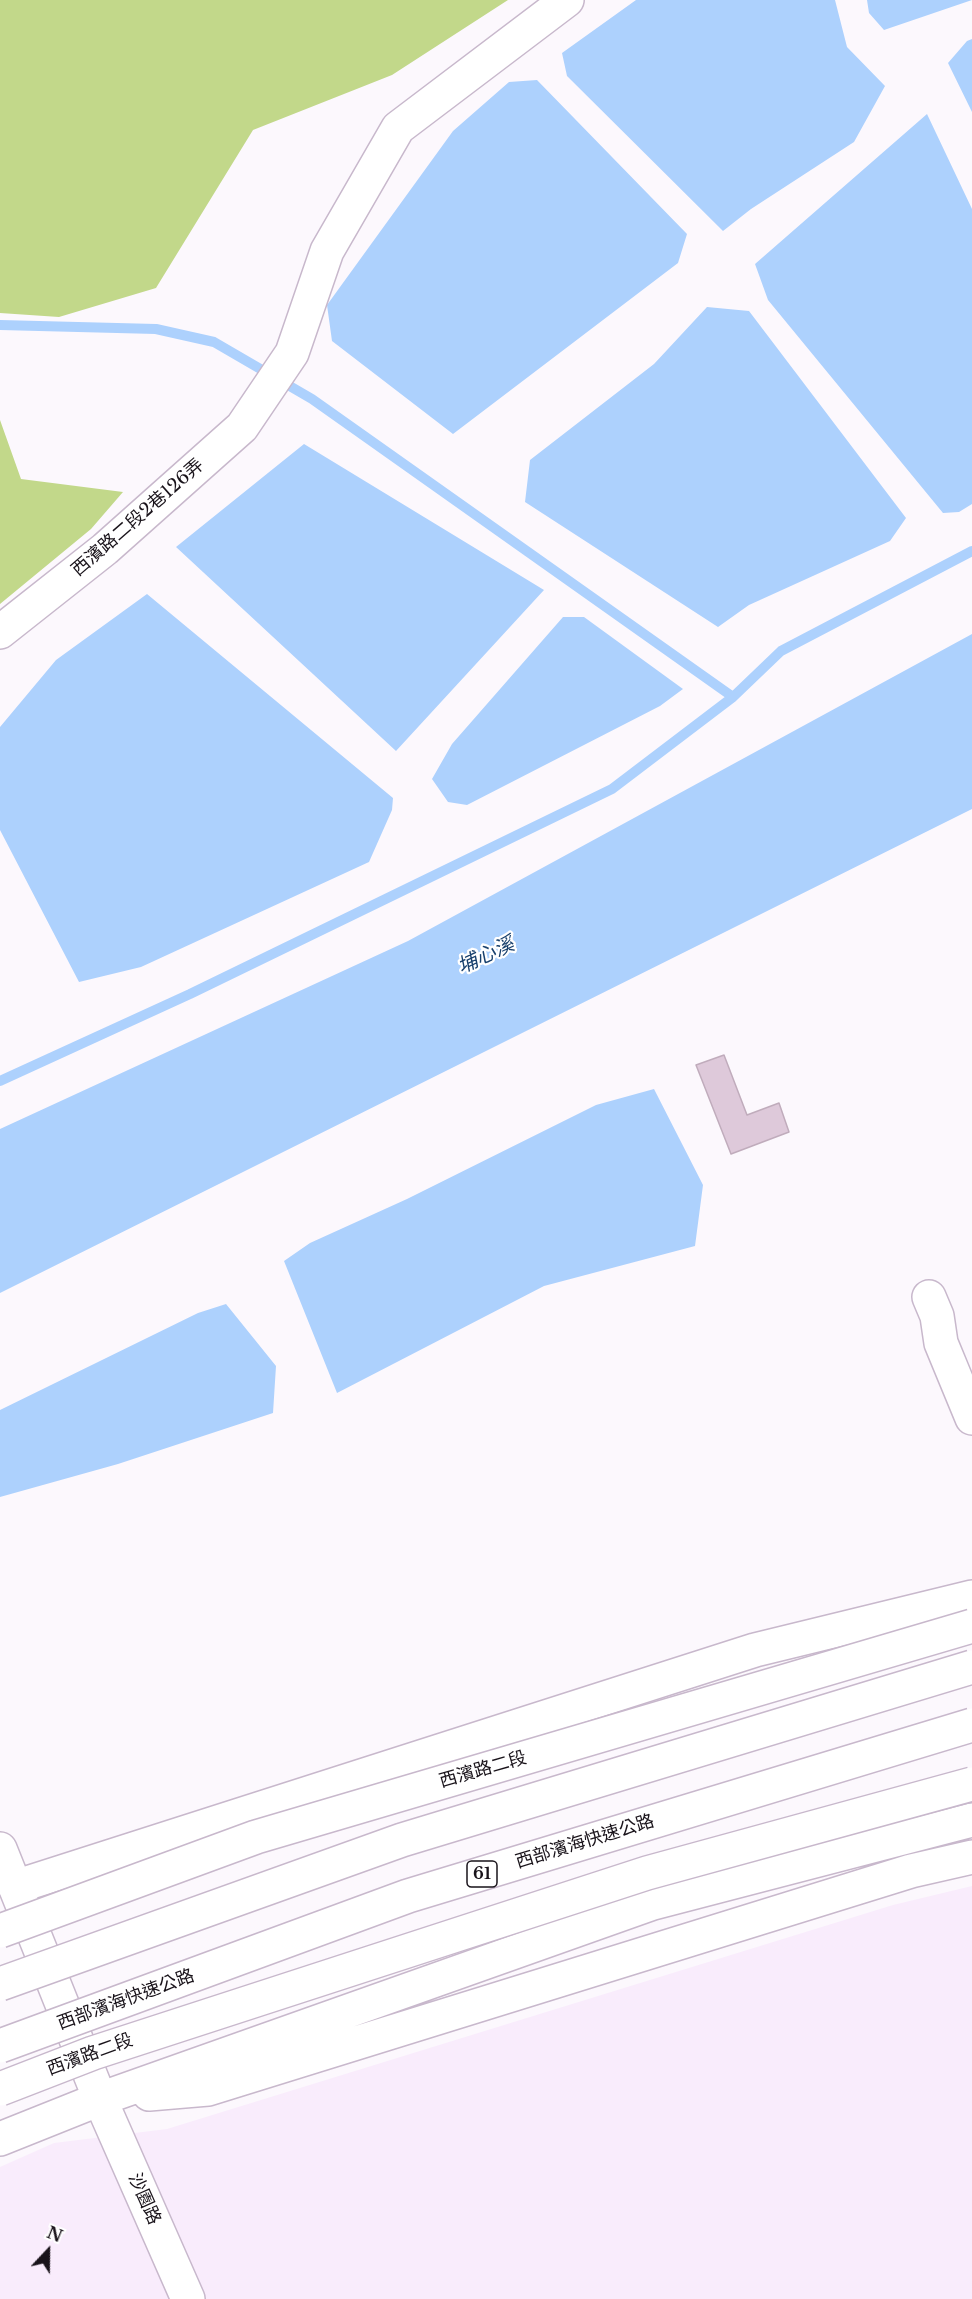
<!DOCTYPE html>
<meta charset="utf-8">
<style>
body{margin:0}
#map{position:relative;width:972px;height:2299px;overflow:hidden;background:#fcf8fd;font-family:"Libre Baskerville",serif}
canvas{display:block}
.north{position:absolute;left:18px;top:2221px;width:60px;height:60px;-webkit-text-stroke:4px #fff;paint-order:stroke;rotate:22deg;font-size:16px;font-weight:700;line-height:24px;text-align:center;color:#19131a}
.north::after{content:'';display:block;margin:auto;width:21px;height:27px;background:#19131a;clip-path:polygon(50% 0,100% 100%,50% 72%,0 100%)}
</style>
<div id="map">
<canvas width="972" height="2299"></canvas>
<div class="north">N</div>
</div>
<script>
const ctx = document.querySelector('canvas').getContext('2d');
ctx.lineJoin = 'round';
function fill(path, color) { ctx.fillStyle = color; ctx.fill(path, 'evenodd'); }
const shape = rows => new Path2D(rows.map(r => 'M' + r).join(''));
function trace(path, color, width, dash) { ctx.strokeStyle = color; ctx.lineWidth = width; ctx.lineCap = dash ? 'butt' : 'round'; ctx.setLineDash(dash || []); ctx.stroke(path); }
function drawText(font, color, halo, rows, align = 'center') {
  ctx.font = font + ' "Libre Baskerville","Noto Sans TC",serif'; ctx.lineWidth = 4.5; ctx.setLineDash([]); ctx.textBaseline = 'middle'; ctx.strokeStyle = halo; ctx.fillStyle = color; for (const [text, x, y, turn = 0] of rows) {
    ctx.save(); ctx.translate(x, y); ctx.rotate((+turn || 0) * Math.PI / 180); ctx.textAlign = isNaN(turn) ? turn : align; if (halo) ctx.strokeText(text, 0, 0); ctx.fillText(text, 0, 0); ctx.restore();
  }
}
const built = shape([
 [972,1886,972,2299,0,2299,0,2167,54,2143,167,2129,893,1905]
]);
const green = shape([
 [0,0,508,0,392,75,253,130,156,288,59,317,0,313],
 [0,420,21,479,123,492,91,529,0,604]
]);
const water = shape([
 [636,0,835,0,847,47,885,86,854,142,751,209,723,231,567,76,562,53],
 [867,0,972,0,884,30,869,13],
 [972,39,972,112,948,63,967,41],
 [537,80,687,234,678,263,453,434,332,341,327,305,453,131,509,82],
 [927,114,972,209,972,504,959,512,943,513,768,300,755,264],
 [707,307,749,311,906,518,890,541,749,605,718,627,525,502,530,460,654,364],
 [304,444,544,590,396,751,176,547],
 [147,594,393,798,392,810,369,862,141,967,79,982,0,830,0,727,56,660],
 [563,617,584,617,683,689,660,706,467,805,448,802,432,779,452,744],
 [972,634,972,809,0,1293,0,1129,408,941],
 [654,1089,703,1185,695,1246,544,1286,337,1393,284,1261,310,1243,407,1199,596,1105],
 [226,1304,276,1366,273,1413,118,1464,0,1497,0,1410,198,1313]
]);
const stream = shape([
 [0,325,156,329,214,342,312,399,733,697,781,651,972,551],
 [0,1081,190,994,612,789,733,697]
]);
const building = shape([
 [724,1055,747,1115,779,1103,789,1132,731,1154,696,1065,724,1055]
]);
const minor = shape([
 [0,632,105,549,242,427,292,353,327,251,398,128,567,0],
 [929,1297,937,1316,941,1343,972,1418],
 [0,1849,100,2099,188,2299],
 [15,1887,755,1650,972,1597],
 [149,2094,208,2089,911,1871,972,1857],
 [0,2139,100,2099,653,1903,972,1820]
]);
const majorBridge = shape([
 [0,1931,256,1837,972,1626],
 [0,2089,93,2053,647,1873,972,1784]
]);
const highwayBridge = shape([
 [0,1984,402,1840,972,1667],
 [0,2046,408,1896,972,1725]
]);
const shields = [
 [482,1874,30]
];
const shieldNames = [
 ["61",482,1874]
];
const streetNames = [
 ["西濱路二段2巷126弄",138,518,-41],
 ["西濱路二段",483,1770,-16],
 ["西部濱海快速公路",585,1842,-17],
 ["西部濱海快速公路",126,2000,-20],
 ["西濱路二段",90,2055,-20],
 ["沙園路",144,2199,66]
];
const waterNames = [
 ["埔心溪",486,956,-25]
];
fill(built, '#f9ecfc');
fill(green, '#c2d88a');
fill(water, '#add1fd');
trace(stream, '#add1fd', 10);
fill(building, '#dec9da');
trace(building, '#c0acbc', 1.5);
trace(minor, '#c8b8cc', 36);
trace(minor, '#fff', 33);
trace(majorBridge, '#c8b8cc', 36, []);
trace(highwayBridge, '#c8b8cc', 36, []);
trace(majorBridge, '#fff', 33);
trace(highwayBridge, '#fff', 33);
for (const [x, y, w] of shields) { const box = new Path2D(); box.roundRect(x - w / 2, y - 13, w, 26, 4.5); ctx.fillStyle = '#fff'; ctx.fill(box); trace(box, '#19131a', 1.5); }
drawText('bold 16px', '#19131a', null, shieldNames);
drawText('18px', '#19131a', '#fff', streetNames);
drawText('italic 20px', '#18406d', '#fff', waterNames);
</script>
